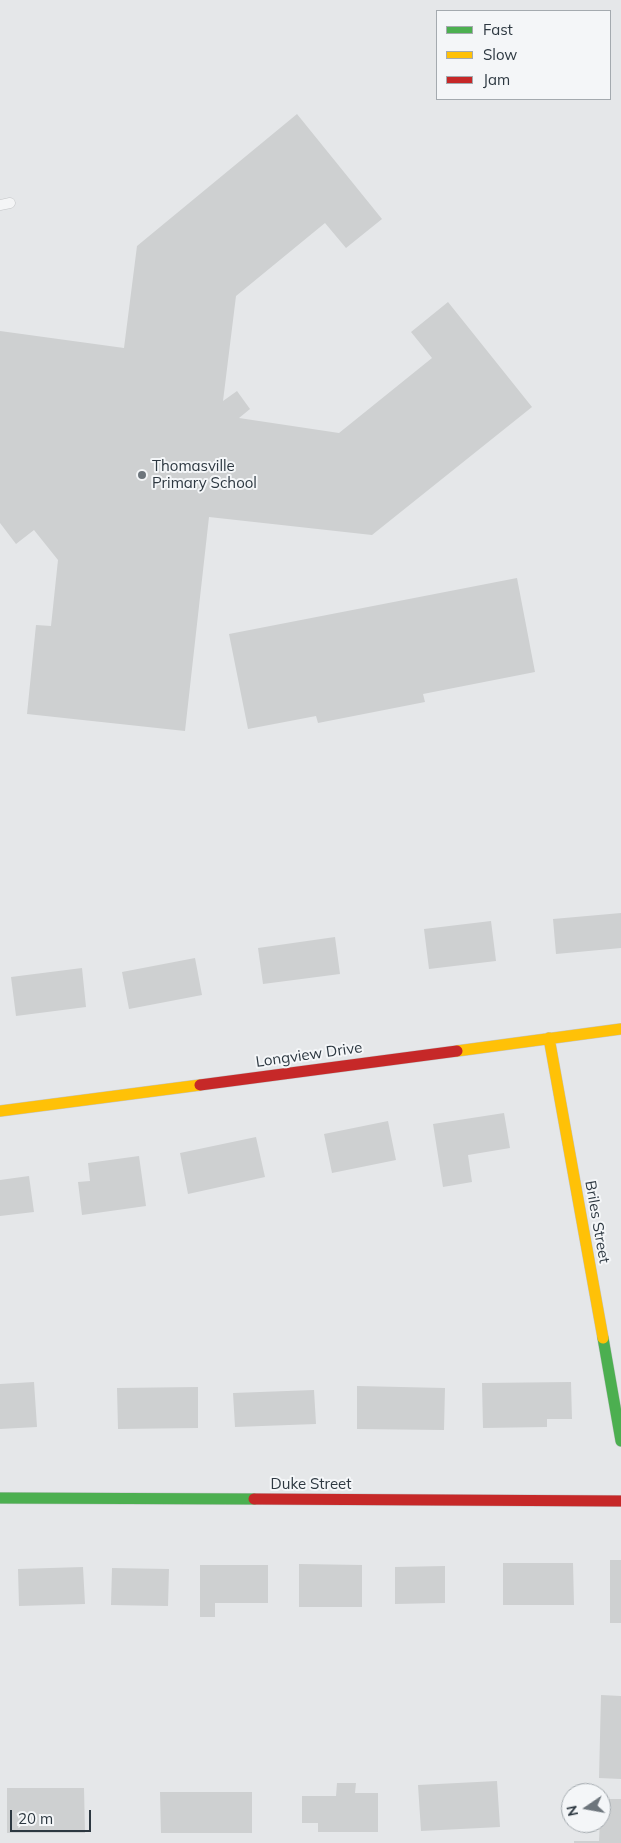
<!DOCTYPE html>
<style>
body{margin:0}
#map{position:relative;width:621px;height:1843px;overflow:hidden;background:#e5e7e9;font-family:Mulish,sans-serif}
canvas{display:block}
.legend{position:absolute;left:436px;top:10px;width:175px;height:90px;box-sizing:border-box;background:#f4f6f8;border:1px solid #a4aaaf;margin:0;padding:6px 9px;list-style:none;font-size:15px;color:#2d3841}
.legend li{display:flex;align-items:center;gap:10px;height:25px}
.legend b{width:25px;border:1px solid #a4aaaf}
.north{position:absolute;left:561px;top:1783px;width:50px;height:50px;box-sizing:border-box;background:#f4f6f8;border:1px solid #a4aaaf;border-radius:50%;rotate:258deg;font-size:14px;font-weight:700;line-height:20px;text-align:center;color:#2d3841}
.north::after{content:'';display:block;margin:auto;width:18px;height:22px;background:#6d757c;clip-path:polygon(50% 0,100% 100%,50% 72%,0 100%)}
.scale{position:absolute;left:10px;top:1810px;width:81px;height:22px;box-sizing:border-box;border:2px solid #2d3841;border-top:0;padding-left:6px;font-size:15px;line-height:18px;white-space:nowrap;color:#2d3841;-webkit-text-stroke:4px #f4f6f8;paint-order:stroke}
</style>
<div id="map">
<canvas width="621" height="1843"></canvas>
<ul class="legend">
<li><b style="height:6px;background:#4caf50"></b>Fast</li>
<li><b style="height:6px;background:#ffc107"></b>Slow</li>
<li><b style="height:6px;background:#c62828"></b>Jam</li>
</ul>
<div class="north">N</div>
<div class="scale">20 m</div>
</div>
<script>
const ctx = document.querySelector('canvas').getContext('2d');
ctx.lineJoin = 'round';
function fill(path, color) { ctx.fillStyle = color; ctx.fill(path, 'evenodd'); }
const shape = rows => new Path2D(rows.map(r => 'M' + r).join(''));
function trace(path, color, width, dash) { ctx.strokeStyle = color; ctx.lineWidth = width; ctx.lineCap = dash ? 'butt' : 'round'; ctx.setLineDash(dash || []); ctx.stroke(path); }
function drawText(font, color, halo, rows, align = 'center') {
  ctx.font = font + ' Mulish,sans-serif'; ctx.lineWidth = 4; ctx.setLineDash([]); ctx.textBaseline = 'middle'; ctx.strokeStyle = halo; ctx.fillStyle = color; for (const [text, x, y, turn = 0] of rows) {
    ctx.save(); ctx.translate(x, y); ctx.rotate((+turn || 0) * Math.PI / 180); ctx.textAlign = isNaN(turn) ? turn : align; if (halo) ctx.strokeText(text, 0, 0); ctx.fillText(text, 0, 0); ctx.restore();
  }
}
const building = shape([
 [297,114,382,219,346,248,325,223,236,296,223,401,237,391,250,409,239,418,339,433,432,358,411,332,448,302,532,407,372,535,209,517,185,731,27,714,36,625,51,626,58,560,34,530,16,544,0,523,0,331,124,348,137,246],
 [517,578,535,672,423,694,425,702,318,723,316,716,248,729,229,634],
 [621,913,621,948,556,954,553,919],
 [491,921,496,961,429,969,424,929],
 [335,937,340,974,263,984,258,948],
 [195,958,202,995,129,1009,122,972],
 [82,968,86,1007,16,1016,11,977],
 [504,1113,510,1148,468,1155,472,1182,443,1187,433,1124],
 [388,1121,396,1160,332,1173,324,1134],
 [256,1137,265,1177,188,1194,180,1153],
 [139,1156,146,1206,82,1215,78,1182,90,1181,88,1163],
 [29,1176,34,1212,0,1216,0,1180],
 [34,1382,37,1427,0,1429,0,1384],
 [571,1382,572,1419,547,1419,547,1427,483,1428,482,1383],
 [357,1386,445,1388,444,1430,357,1429],
 [198,1387,198,1428,118,1429,117,1388],
 [314,1390,316,1424,235,1427,233,1393],
 [610,1560,621,1560,621,1623,610,1623],
 [503,1563,573,1563,574,1605,503,1605],
 [299,1564,362,1565,362,1607,299,1607],
 [200,1565,268,1565,268,1603,215,1603,215,1617,200,1617],
 [445,1566,445,1603,395,1604,395,1567],
 [83,1567,85,1604,19,1606,18,1569],
 [112,1568,169,1569,168,1606,111,1605],
 [601,1695,621,1696,621,1779,599,1778],
 [497,1781,500,1827,421,1831,418,1785],
 [337,1783,356,1783,355,1793,378,1793,378,1832,318,1832,318,1823,302,1823,302,1796,336,1796],
 [7,1788,84,1788,85,1833,7,1833],
 [160,1792,252,1792,252,1833,161,1833],
 [601,1799,621,1799,621,1843,574,1843,574,1841,599,1841]
]);
const lane = shape([
 [0,205,10,203]
]);
const fast = shape([
 [603,1338,621,1441],
 [0,1498,254,1499]
]);
const slow = shape([
 [549,1038,603,1338],
 [457,1051,621,1029],
 [0,1111,200,1085]
]);
const jam = shape([
 [200,1085,457,1051],
 [254,1499,621,1501]
]);
const markers = [
 [142,475,5,"#6d757c"]
];
const poiNames = [
 ["Thomasville",152,466],
 ["Primary School",152,483]
];
const streetNames = [
 ["Longview Drive",309,1055,-8],
 ["Briles Street",597,1222,80],
 ["Duke Street",311,1484]
];
fill(building, '#ced0d1');
trace(lane, '#c3c5c7', 11);
trace(fast, '#c3c5c7', 12);
trace(slow, '#c3c5c7', 12);
trace(jam, '#c3c5c7', 12);
trace(lane, '#f4f5f6', 10);
trace(fast, '#4caf50', 11);
trace(slow, '#ffc107', 11);
trace(jam, '#c62828', 11);
for (const [x, y, r, color] of markers) { const dot = new Path2D(); dot.arc(x, y, r, 0, 2 * Math.PI); ctx.fillStyle = color; ctx.fill(dot); trace(dot, '#f4f6f8', 2); }
drawText('15px', '#2d3841', '#f4f6f8', poiNames, 'left');
drawText('15px', '#2d3841', '#f4f6f8', streetNames);
</script>
